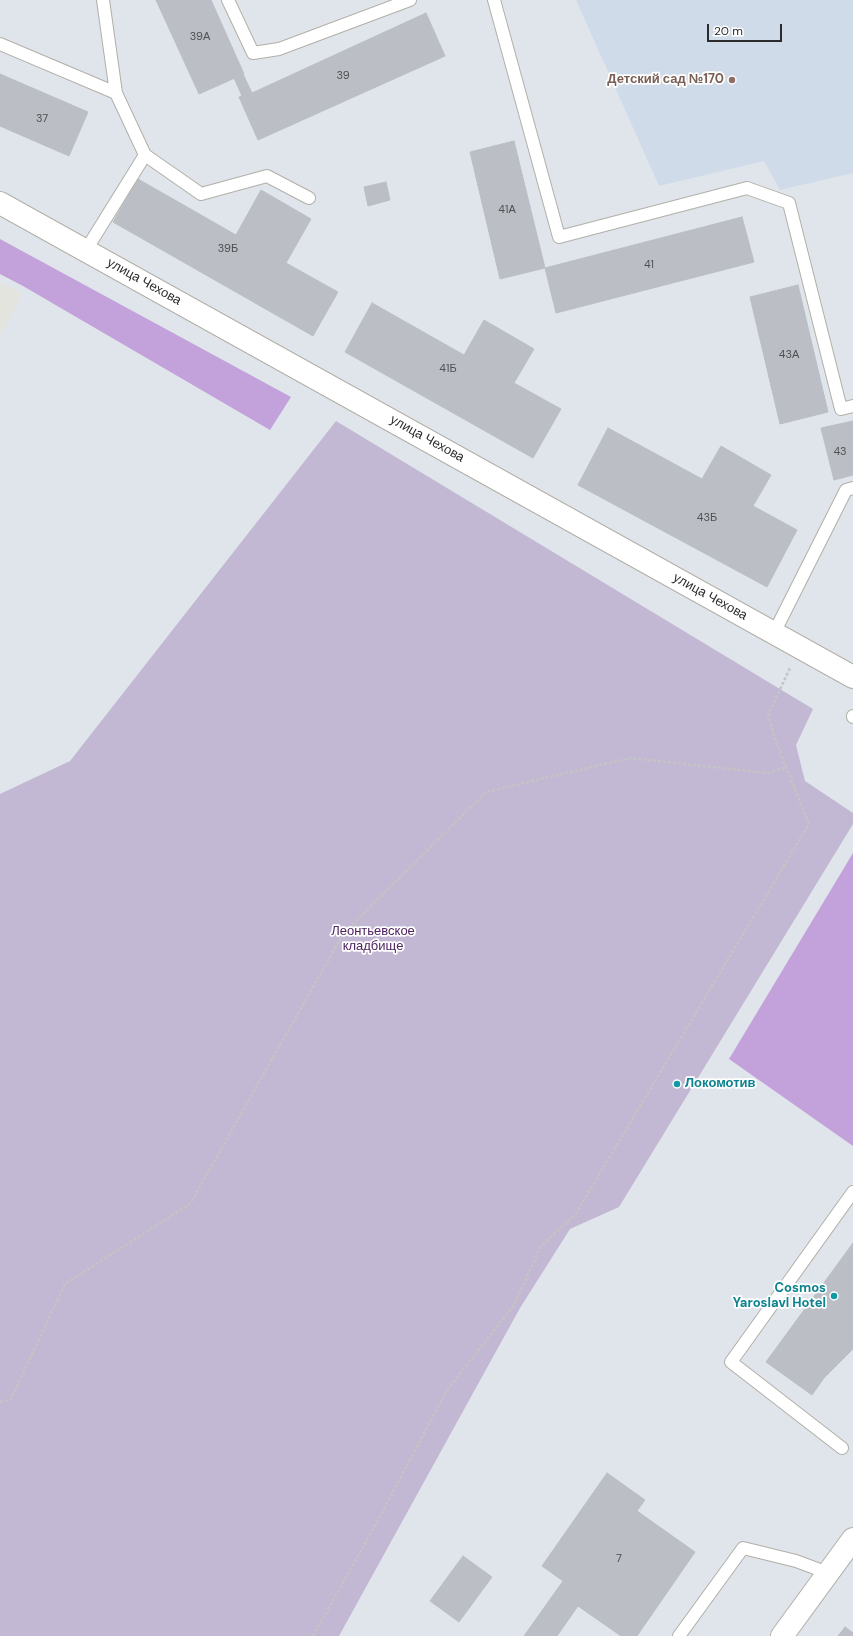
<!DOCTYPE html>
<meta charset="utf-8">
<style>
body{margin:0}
#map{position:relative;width:853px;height:1636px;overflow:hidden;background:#dfe5eb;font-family:"DM Sans",sans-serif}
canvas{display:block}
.scale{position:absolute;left:707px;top:24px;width:75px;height:18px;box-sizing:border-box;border:2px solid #2b2b2b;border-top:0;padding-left:5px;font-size:12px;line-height:14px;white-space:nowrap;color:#2b2b2b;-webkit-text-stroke:3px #fff;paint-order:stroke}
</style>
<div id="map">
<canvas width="853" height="1636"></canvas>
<div class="scale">20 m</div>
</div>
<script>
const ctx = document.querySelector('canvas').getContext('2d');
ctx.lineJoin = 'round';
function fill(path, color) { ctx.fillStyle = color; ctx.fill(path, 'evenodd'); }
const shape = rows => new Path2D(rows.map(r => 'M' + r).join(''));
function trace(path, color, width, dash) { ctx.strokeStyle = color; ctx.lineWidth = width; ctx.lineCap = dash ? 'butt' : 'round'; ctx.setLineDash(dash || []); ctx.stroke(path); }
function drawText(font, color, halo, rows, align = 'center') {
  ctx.font = font + ' "DM Sans",sans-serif'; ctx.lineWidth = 3.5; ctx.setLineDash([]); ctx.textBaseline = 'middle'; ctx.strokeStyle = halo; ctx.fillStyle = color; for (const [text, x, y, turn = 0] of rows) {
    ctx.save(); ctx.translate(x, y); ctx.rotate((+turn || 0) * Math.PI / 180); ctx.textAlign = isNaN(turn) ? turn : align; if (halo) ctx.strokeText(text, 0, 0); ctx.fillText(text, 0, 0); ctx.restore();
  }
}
const industrial = shape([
 [0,282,22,294,0,336]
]);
const education = shape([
 [576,0,853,0,853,173,780,190,764,161,659,186]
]);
const green = shape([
 [0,239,291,397,270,430,23,286,0,274],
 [853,853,853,1146,729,1059]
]);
const cemetery = shape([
 [336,421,813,709,796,745,805,781,853,813,853,824,619,1207,570,1229,520,1308,339,1636,0,1636,0,794,70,761]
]);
const building = shape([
 [156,0,211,0,244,74,199,94,156,0],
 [426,13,445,56,258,140,239,97,242,96,234,78,243,74,252,93,426,13],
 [0,74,88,112,69,156,0,126,0,74],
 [514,141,545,268,500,279,470,152,514,141],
 [138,179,236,235,261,190,311,219,286,263,338,292,313,336,113,222,138,179],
 [386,182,390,200,368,206,364,187,386,182],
 [742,217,754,262,556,313,545,268,742,217],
 [798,285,828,412,780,424,750,297,798,285],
 [372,303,464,355,484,320,534,349,514,383,561,409,533,458,345,352,372,303],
 [853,421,853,475,834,480,821,428,853,421],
 [608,428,702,479,721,446,771,475,753,506,797,530,767,587,578,485,608,428],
 [853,1243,853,1349,824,1378,812,1395,766,1362,853,1243],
 [607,1473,645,1500,637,1511,695,1552,637,1636,621,1636,578,1606,557,1636,524,1636,563,1581,542,1566,607,1473],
 [463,1556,492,1577,459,1622,430,1601,463,1556],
 [845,1627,853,1633,853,1636,838,1636,845,1627]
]);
const path = shape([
 [0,1402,11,1399,65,1284,190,1204,343,934,486,792,630,758,768,773,786,767],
 [313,1636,377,1522,447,1390,514,1305,541,1246,575,1215,809,824,776,742,768,715,790,668]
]);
const lane = shape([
 [228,0,253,53,279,49,410,0],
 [494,0,559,237,747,188,789,203,841,409,853,406],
 [0,44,116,93],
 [145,155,201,194,267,176,309,198],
 [86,250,145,155,116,93,103,0],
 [774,633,846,490,853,488],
 [853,717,853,716],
 [842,1448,731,1362,853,1192],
 [679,1636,743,1548,796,1561,828,1573]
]);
const street = shape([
 [782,1636,853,1539]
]);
const secondary = shape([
 [0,203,853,677]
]);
const markers = [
 [732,80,4,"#8d6e63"],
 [677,1084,4,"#0f9aa8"],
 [834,1296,4,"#0f9aa8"]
];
const numberNames = [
 ["39А",200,37],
 ["39",343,76],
 ["37",42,119],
 ["41А",507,210],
 ["39Б",228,249],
 ["41",649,265],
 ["43А",789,355],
 ["41Б",448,369],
 ["43",840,452],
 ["43Б",707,518],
 ["7",619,1559]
];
const educationNames = [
 ["Детский сад №170",724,80]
];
const streetNames = [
 ["улица Чехова",144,282,29],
 ["улица Чехова",427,439,29],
 ["улица Чехова",710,597,29]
];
const parkNames = [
 ["Леонтьевское",373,932],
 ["кладбище",373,947]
];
const cultureNames = [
 ["Локомотив",685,1084],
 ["Cosmos",826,1289,"right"],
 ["Yaroslavl Hotel",826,1304,"right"]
];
fill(industrial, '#e3e4de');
fill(education, '#d0dbea');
fill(green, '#c3a2db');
fill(cemetery, '#c3b8d3');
fill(building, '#bbbec4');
trace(building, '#b9bfc6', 1);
trace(lane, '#b2afa8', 14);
trace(street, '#b2afa8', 24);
trace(secondary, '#b2afa8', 24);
trace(path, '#c4c4c4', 2.5, [3, 2]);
trace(lane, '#fff', 12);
trace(street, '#fff', 22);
trace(secondary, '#fff', 22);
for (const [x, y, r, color] of markers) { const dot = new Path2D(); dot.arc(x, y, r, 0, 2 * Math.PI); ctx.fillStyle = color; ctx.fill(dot); trace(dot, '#fff', 1.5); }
drawText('11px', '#4f5051', null, numberNames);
drawText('bold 13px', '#785e54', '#fff', educationNames, 'right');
drawText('13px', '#2b2b2b', '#fff', streetNames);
drawText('13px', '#4e2360', '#fff', parkNames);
drawText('bold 13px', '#0d838f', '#fff', cultureNames, 'left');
</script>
